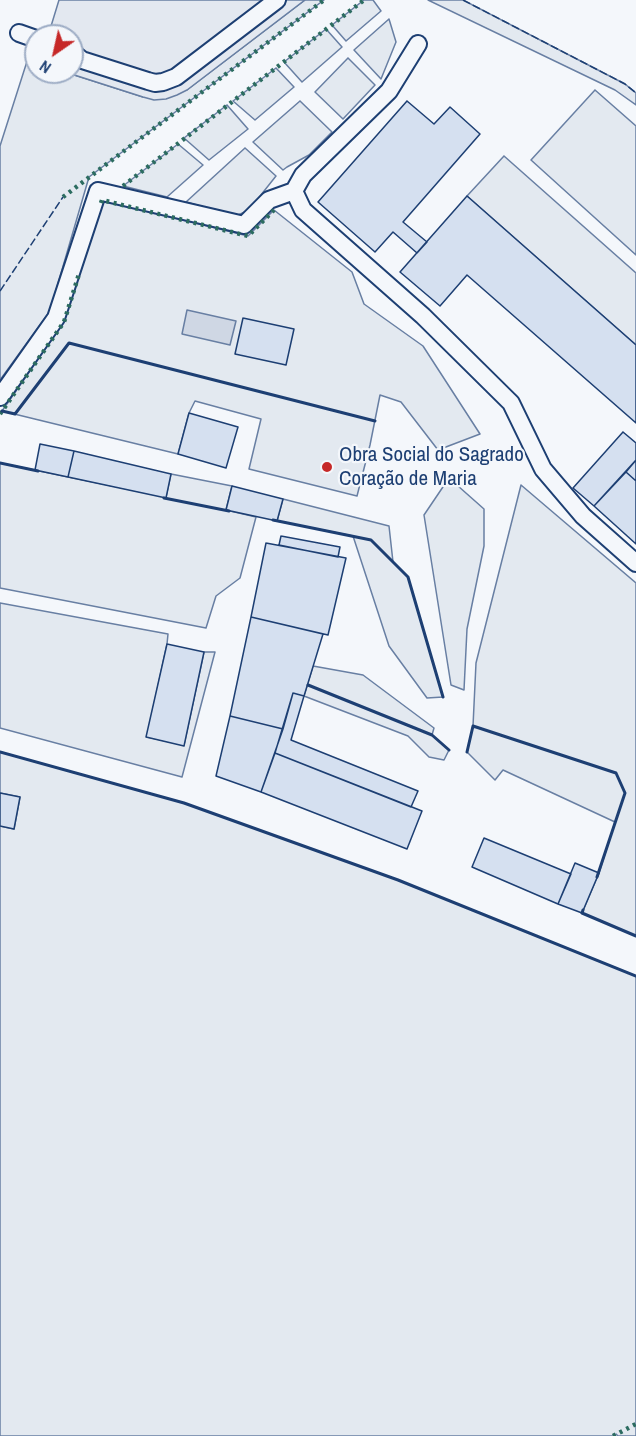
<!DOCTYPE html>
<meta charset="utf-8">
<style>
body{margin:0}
#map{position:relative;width:636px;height:1436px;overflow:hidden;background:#f4f7fb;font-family:"Archivo Narrow",sans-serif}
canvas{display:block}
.north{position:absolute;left:24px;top:24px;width:60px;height:60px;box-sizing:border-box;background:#f4f7fb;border:2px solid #9eadc5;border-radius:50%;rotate:214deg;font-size:16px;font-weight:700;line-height:24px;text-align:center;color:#1d3f73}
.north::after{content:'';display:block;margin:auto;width:21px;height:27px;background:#c62828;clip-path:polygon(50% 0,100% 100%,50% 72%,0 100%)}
</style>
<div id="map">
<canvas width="636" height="1436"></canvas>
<div class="north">N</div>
</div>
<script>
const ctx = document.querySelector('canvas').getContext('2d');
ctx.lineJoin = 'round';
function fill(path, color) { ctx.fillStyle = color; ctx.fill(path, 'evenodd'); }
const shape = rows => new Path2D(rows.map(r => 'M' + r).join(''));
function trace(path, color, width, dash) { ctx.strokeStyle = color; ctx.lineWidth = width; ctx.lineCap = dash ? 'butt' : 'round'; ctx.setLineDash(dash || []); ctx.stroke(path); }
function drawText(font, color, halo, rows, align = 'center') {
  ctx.font = font + ' "Archivo Narrow",sans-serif'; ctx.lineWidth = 4.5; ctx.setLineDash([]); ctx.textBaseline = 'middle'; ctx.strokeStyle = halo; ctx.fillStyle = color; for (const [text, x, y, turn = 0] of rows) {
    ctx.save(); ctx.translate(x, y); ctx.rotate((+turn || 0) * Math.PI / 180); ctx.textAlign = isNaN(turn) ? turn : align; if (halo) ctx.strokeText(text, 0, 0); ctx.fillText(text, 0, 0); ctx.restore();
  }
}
const green = shape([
 [305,0,324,0,89,177,50,311,0,380,0,146,30,52,36,51,36,72,65,72,143,97,187,90,305,0],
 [364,0,373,0,381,11,346,41,332,25,364,0],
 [428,0,463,0,625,84,636,93,636,105,615,90,428,0],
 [389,19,396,42,381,79,354,50,389,19],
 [326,29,342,47,302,82,284,62,326,29],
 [348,58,375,85,343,119,315,92,348,58],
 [276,68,294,87,255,120,233,101,276,68],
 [595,90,636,126,636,255,531,160,595,90],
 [300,101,332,132,309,155,287,167,283,170,253,142,300,101],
 [227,105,248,129,209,160,184,138,227,105],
 [178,144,203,165,167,197,123,186,178,144],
 [245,148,276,176,249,210,236,216,186,202,245,148],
 [504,156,636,273,636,345,467,196,504,156],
 [102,200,248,236,274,210,352,272,364,304,423,346,480,434,438,450,401,402,380,395,370,445,357,496,249,469,261,419,195,401,189,413,178,454,2,411,64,322,102,200],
 [0,463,166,497,171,474,232,486,226,510,256,517,240,578,216,596,206,628,0,588,0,463],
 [449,478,484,509,484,546,467,629,464,690,451,685,424,515,449,478],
 [521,485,636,583,636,936,582,913,599,873,615,822,503,770,495,780,467,752,473,726,476,663,521,485],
 [283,499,389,526,393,562,408,577,443,697,427,698,389,646,353,536,277,521,283,499],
 [0,603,168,634,167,644,147,737,184,745,204,652,215,652,182,777,0,728,0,603],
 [313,666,363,675,434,728,432,735,449,750,444,760,429,757,408,736,304,696,313,666],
 [0,752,184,803,398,880,636,976,636,1436,618,1436,616,1434,613,1436,0,1436,0,826,14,829,20,797,0,793,0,752]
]);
const parking = shape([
 [59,0,305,0,187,90,177,95,166,99,154,100,143,97,65,72,72,72,72,36,48,36,59,0]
]);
const water = shape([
 [187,310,236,321,230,345,182,334,187,310]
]);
const building = shape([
 [407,101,434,124,450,107,480,134,403,222,427,242,417,253,393,232,375,252,318,202,407,101],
 [467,196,636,345,636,423,467,275,440,306,400,272,467,196],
 [243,318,294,329,286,365,235,354,243,318],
 [189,413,238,427,226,468,178,454,189,413],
 [623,432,636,443,636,460,594,506,573,488,623,432],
 [40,444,74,451,68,477,35,470,40,444],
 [74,451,171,474,166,498,68,477,74,451],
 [636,460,636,481,626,472,636,460],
 [626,472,636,481,636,544,594,506,626,472],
 [232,486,283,499,277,521,226,510,232,486],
 [281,536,340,547,338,557,279,545,281,536],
 [266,543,346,558,328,635,251,617,266,543],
 [251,617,323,634,304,696,293,693,283,729,230,716,251,617],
 [167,644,204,652,184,746,146,737,167,644],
 [293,693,304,696,291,740,418,791,411,807,275,753,293,693],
 [230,716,283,729,261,792,216,776,230,716],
 [275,753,422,811,407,849,261,792,275,753],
 [0,793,20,797,14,829,0,826,0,793],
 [484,838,571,874,558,904,472,867,484,838],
 [575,863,599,873,582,913,558,904,575,863]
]);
const lane = shape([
 [19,33,36,39],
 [418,44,389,91,303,175,294,191,303,210,423,316,511,403,543,469,583,516,636,563],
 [72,52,82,60,148,81,155,83,163,82,176,77,277,0],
 [0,397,56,318,98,191,244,225,269,200,294,191]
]);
const hedge = shape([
 [123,186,364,0],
 [63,197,324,0],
 [101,203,102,200,248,236,274,210],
 [0,414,64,322,79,274],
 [613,1436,636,1424]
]);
const fence = shape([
 [463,0,625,84,636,93],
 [0,291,63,197]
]);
const wall = shape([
 [2,411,15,414,69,343,375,421],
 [0,463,38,471],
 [164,498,229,511],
 [273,520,371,540,408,577,443,697],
 [308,685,432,735,449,750],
 [0,752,184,803,398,880,636,976],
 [467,752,473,726,616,773,625,793,597,877],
 [583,910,582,913,636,936]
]);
const markers = [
 [327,467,6,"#c62828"]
];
const poiNames = [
 ["Obra Social do Sagrado",339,455],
 ["Coração de Maria",339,479]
];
fill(green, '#e3e9f0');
trace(green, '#687fa3', 1.5);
fill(parking, '#e3e8f0');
trace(parking, '#687fa3', 1.5);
fill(water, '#cfd7e4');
trace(water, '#687fa3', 1.5);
fill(building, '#d5e0f0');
trace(building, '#1d3f73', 1.5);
trace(lane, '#1d3f73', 20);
trace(lane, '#f4f7fb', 16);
trace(hedge, '#2c6c60', 4.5, [3, 4.5]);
trace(fence, '#1d3f73', 1.5, [8, 3]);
trace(wall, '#1d3f73', 3);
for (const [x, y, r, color] of markers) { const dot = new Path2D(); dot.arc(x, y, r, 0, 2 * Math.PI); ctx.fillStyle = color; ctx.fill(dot); trace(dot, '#f4f7fb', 2); }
drawText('21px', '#1d3f73', '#f4f7fb', poiNames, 'left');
</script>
